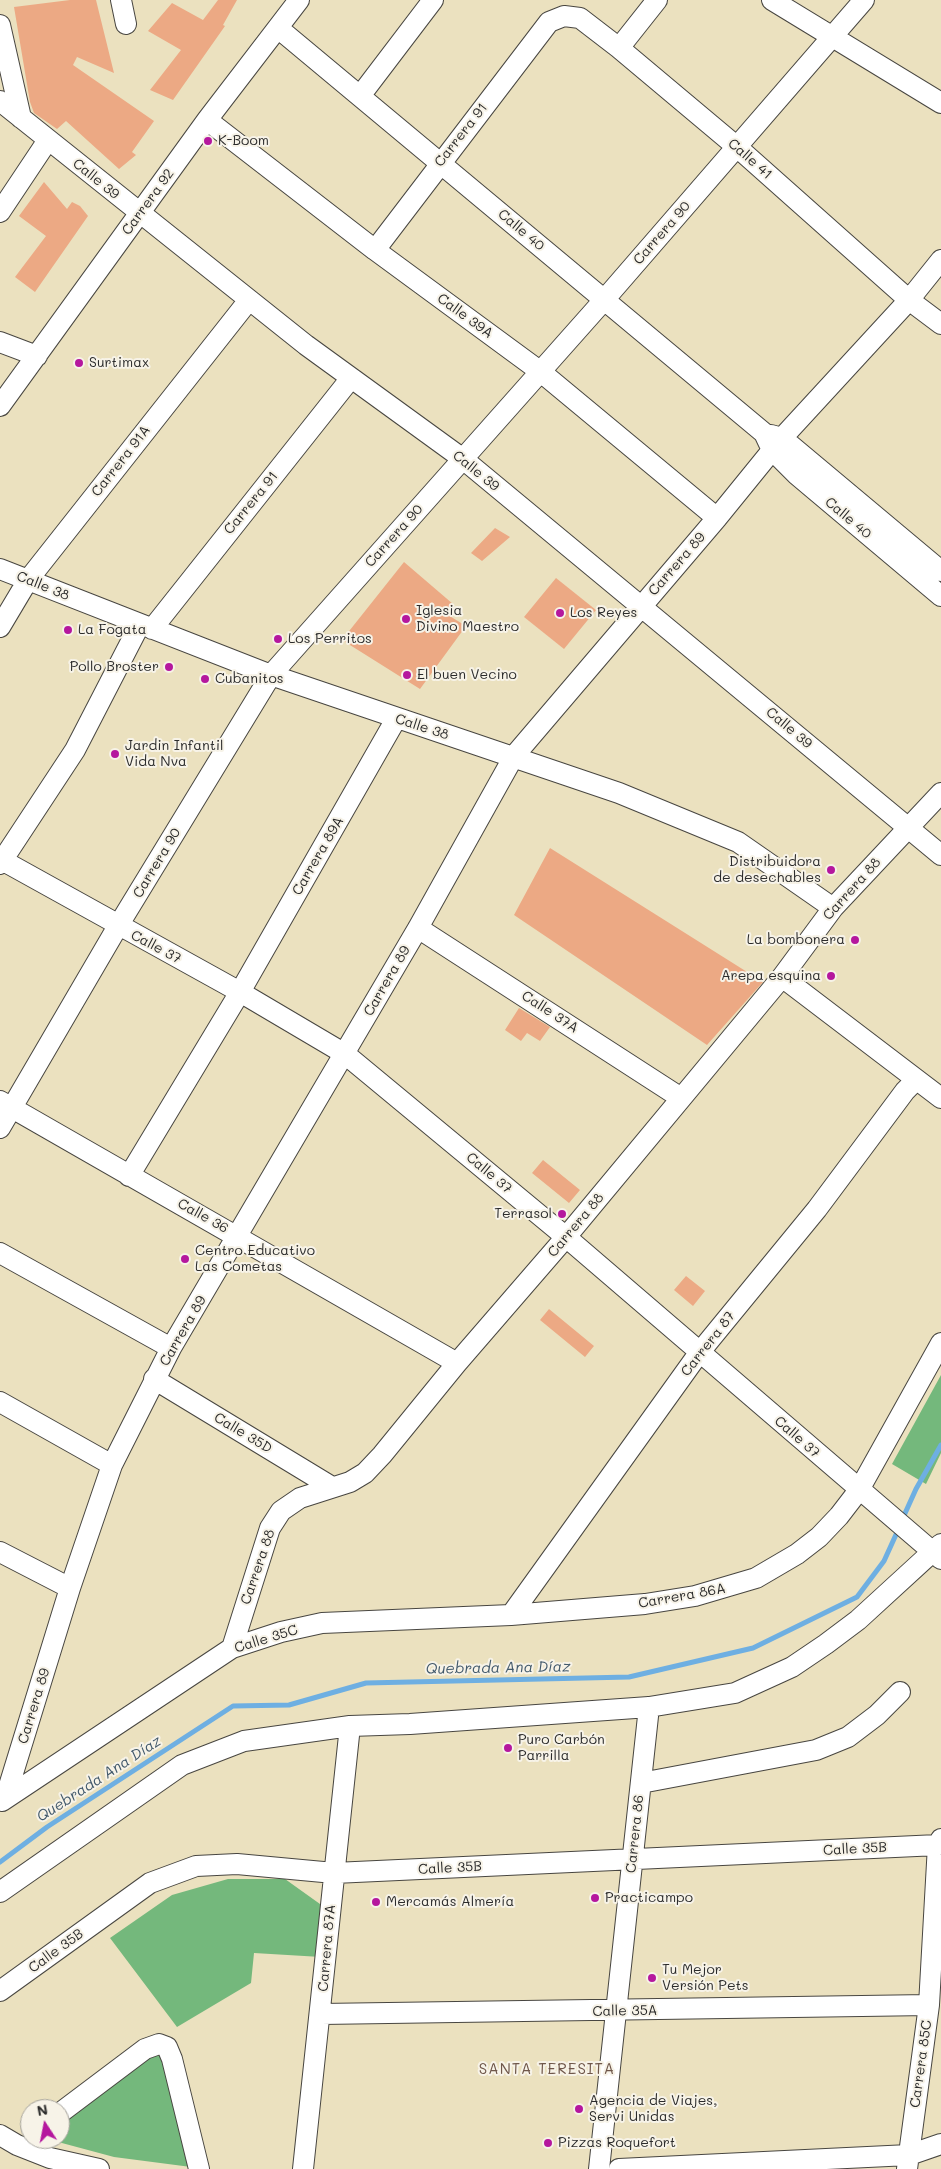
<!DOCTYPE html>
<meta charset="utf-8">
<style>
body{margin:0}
#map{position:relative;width:941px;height:2169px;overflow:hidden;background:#ebe1bf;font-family:Mali,sans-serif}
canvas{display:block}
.north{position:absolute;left:20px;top:2099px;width:50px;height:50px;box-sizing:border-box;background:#f7f3e8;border:1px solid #a5a39c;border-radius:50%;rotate:349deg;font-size:14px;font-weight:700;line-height:20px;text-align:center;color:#2b2b2b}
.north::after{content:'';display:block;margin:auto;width:18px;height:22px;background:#b5179e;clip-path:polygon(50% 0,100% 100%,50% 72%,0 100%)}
</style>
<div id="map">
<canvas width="941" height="2169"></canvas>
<div class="north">N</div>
</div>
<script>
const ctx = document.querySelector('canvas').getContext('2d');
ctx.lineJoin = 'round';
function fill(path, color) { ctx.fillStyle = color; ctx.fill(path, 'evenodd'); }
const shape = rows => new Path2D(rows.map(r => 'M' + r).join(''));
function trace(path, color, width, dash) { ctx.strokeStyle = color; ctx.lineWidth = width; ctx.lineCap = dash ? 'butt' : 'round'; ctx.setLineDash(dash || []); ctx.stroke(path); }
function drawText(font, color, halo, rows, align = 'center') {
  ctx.font = font + ' Mali,sans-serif'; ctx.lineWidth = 4; ctx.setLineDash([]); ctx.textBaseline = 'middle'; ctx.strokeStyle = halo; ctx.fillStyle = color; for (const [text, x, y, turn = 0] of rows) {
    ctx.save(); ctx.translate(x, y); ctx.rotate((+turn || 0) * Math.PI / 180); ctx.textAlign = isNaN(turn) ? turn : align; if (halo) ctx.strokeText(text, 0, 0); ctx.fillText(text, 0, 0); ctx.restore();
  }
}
const forest = shape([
 [941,1375,941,1453,926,1484,892,1464],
 [228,1879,285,1879,320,1904,321,1957,254,1953,251,1983,177,2027,110,1938,172,1895],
 [154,2050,162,2054,191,2167,114,2157,47,2139,60,2139,60,2122]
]);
const stream = shape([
 [902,1520,916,1489,941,1445],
 [0,1862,47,1827,233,1706,289,1705,366,1683,629,1677,753,1648,857,1597,884,1561,899,1528]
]);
const building = shape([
 [70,0,96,0,114,73,77,57,73,65,154,121,132,152,136,155,119,169,66,121,57,129,34,113,30,102,14,7],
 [218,0,237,0,223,25,225,26,173,100,150,90,181,50,148,31,172,3,203,20],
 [44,182,67,209,72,202,80,206,88,216,35,292,15,277,46,236,19,216],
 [495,528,510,537,482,561,471,553],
 [404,562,453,604,443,612,466,626,420,689,342,640],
 [556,578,596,610,564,649,524,617],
 [550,848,763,982,707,1045,514,915],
 [519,1008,550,1027,540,1041,527,1033,521,1041,505,1030],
 [543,1160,580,1190,569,1203,532,1173],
 [686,1276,705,1291,693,1306,674,1290],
 [549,1309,594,1346,585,1357,540,1320]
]);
const minor = shape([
 [121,0,126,24],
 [772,0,941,103],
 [0,25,21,118],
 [278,28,764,433,772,450,796,474,941,596],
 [619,48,657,0],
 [360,96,433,0],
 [0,101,306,345,463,459,941,855],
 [207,120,375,250,541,372,717,518],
 [0,212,48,140],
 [375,250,549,22,564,16,580,18,619,48,737,147,909,300,941,324],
 [0,342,37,356],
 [0,406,207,120,299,0],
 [771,435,782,438,941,571],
 [0,569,271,675,619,793,738,842,833,908],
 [0,627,28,580,249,300],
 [152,629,351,378],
 [0,859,240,992,345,1054,566,1237,941,1559],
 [0,864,75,750,139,626],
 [418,928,681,1098],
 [782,977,941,1098],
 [0,1101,457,1363],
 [0,1128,118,926,271,675,604,300,864,0],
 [129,1176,240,992,396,719],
 [0,1253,171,1348],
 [154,1379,332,1487],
 [0,1402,112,1465],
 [0,1552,70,1588],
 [511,1615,699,1353,817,1209,905,1091,916,1080],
 [232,1648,270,1528,281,1511,300,1498,350,1482,365,1473,382,1455,457,1363,566,1237,782,977,833,908,941,793],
 [641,1783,816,1750,848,1737,877,1715,900,1692],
 [5,1799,70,1588,112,1465,171,1348,418,928,514,756,717,518,782,438,909,300,941,260],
 [2,1801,232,1648,281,1632,322,1623,511,1615,645,1604,695,1596,756,1578,797,1554,819,1537,839,1516,859,1490,941,1343],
 [0,1892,182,1765,244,1741,350,1726,410,1724,649,1707,735,1693,792,1667,826,1644,858,1620,941,1544],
 [0,1991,150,1883,196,1866,237,1864,334,1873,938,1845],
 [321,2014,929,2005],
 [60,2113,145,2049,159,2044,167,2047,172,2059,199,2169],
 [0,2135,17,2145,50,2158,99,2169],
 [303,2169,350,1726],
 [599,2169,649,1707],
 [619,2169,909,2155,941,2144],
 [907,2169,929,2005,938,1845,941,1839]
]);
const markers = [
 [208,141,5,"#b5179e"],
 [79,363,5,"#b5179e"],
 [560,613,5,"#b5179e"],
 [406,619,5,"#b5179e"],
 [68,630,5,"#b5179e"],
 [278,639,5,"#b5179e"],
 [169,667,5,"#b5179e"],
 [407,675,5,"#b5179e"],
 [205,679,5,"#b5179e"],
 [115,754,5,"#b5179e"],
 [831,870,5,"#b5179e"],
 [855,940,5,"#b5179e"],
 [831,976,5,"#b5179e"],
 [562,1214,5,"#b5179e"],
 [185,1259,5,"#b5179e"],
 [508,1748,5,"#b5179e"],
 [595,1898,5,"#b5179e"],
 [376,1902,5,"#b5179e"],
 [652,1978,5,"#b5179e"],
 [579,2109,5,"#b5179e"],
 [548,2143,5,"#b5179e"]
];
const streetNames = [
 ["Carrera 91",461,135,-52],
 ["Calle 41",750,159,41],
 ["Calle 39",96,179,39],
 ["Carrera 92",148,202,-54],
 ["Calle 40",521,230,40],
 ["Carrera 90",662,233,-49],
 ["Calle 39A",465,316,36],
 ["Carrera 91A",121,461,-52],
 ["Calle 39",476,471,39],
 ["Carrera 91",251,503,-51],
 ["Calle 40",848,518,40],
 ["Carrera 90",394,536,-48],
 ["Carrera 89",677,564,-49],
 ["Calle 38",43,586,22],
 ["Calle 38",422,727,18],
 ["Calle 39",789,728,40],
 ["Carrera 89A",318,856,-60],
 ["Carrera 90",157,863,-59],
 ["Carrera 88",852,889,-48],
 ["Calle 37",156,947,28],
 ["Carrera 89",387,981,-60],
 ["Calle 37A",550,1012,33],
 ["Calle 37",489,1173,40],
 ["Calle 36",203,1216,29],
 ["Carrera 88",576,1225,-50],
 ["Carrera 89",183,1331,-60],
 ["Carrera 87",708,1344,-52],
 ["Calle 35D",243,1433,31],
 ["Calle 37",797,1437,41],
 ["Carrera 88",258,1567,-71],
 ["Carrera 86A",682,1596,-10],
 ["Calle 35C",266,1639,-17],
 ["Carrera 89",34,1706,-73],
 ["Carrera 86",635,1834,-84],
 ["Calle 35B",855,1849,-3],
 ["Calle 35B",450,1868,-3],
 ["Carrera 87A",327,1948,-85],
 ["Calle 35B",56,1951,-36],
 ["Calle 35A",625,2011,-1],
 ["Carrera 85C",921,2064,-82]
];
const poiNames = [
 ["K-Boom",218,141],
 ["Surtimax",89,363],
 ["Iglesia",416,611],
 ["Divino Maestro",416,627],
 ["Los Reyes",570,613],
 ["La Fogata",78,630],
 ["Los Perritos",288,639],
 ["Pollo Broster",159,667,"right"],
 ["El buen Vecino",417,675],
 ["Cubanitos",215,679],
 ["Jardin Infantil",125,746],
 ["Vida Nva",125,762],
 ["Distribuidora",821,862,"right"],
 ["de desechables",821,878,"right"],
 ["La bombonera",845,940,"right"],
 ["Arepa esquina",821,976,"right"],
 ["Terrasol",552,1214,"right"],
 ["Centro Educativo",195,1251],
 ["Las Cometas",195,1267],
 ["Puro Carbón",518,1740],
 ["Parrilla",518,1756],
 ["Practicampo",605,1898],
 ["Mercamás Almería",386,1902],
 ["Tu Mejor",662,1970],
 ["Versión Pets",662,1986],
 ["Agencia de Viajes,",589,2101],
 ["Servi Unidas",589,2117],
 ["Pizzas Roquefort",558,2143]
];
const waterNames = [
 ["Quebrada Ana Díaz",498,1668,-1],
 ["Quebrada Ana Díaz",99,1779,-33]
];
const neighbourhoodNames = [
 ["SANTA TERESITA",547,2069]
];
fill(forest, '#74b87c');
trace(stream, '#6eafe2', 5);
fill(building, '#eca984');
trace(minor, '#484641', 22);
trace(minor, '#fff', 20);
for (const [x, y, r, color] of markers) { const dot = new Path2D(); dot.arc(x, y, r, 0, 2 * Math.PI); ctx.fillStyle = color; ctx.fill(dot); trace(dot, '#f7f3e8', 2); }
drawText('14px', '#2b2b2b', '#f7f3e8', streetNames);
drawText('14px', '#2b2b2b', '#f7f3e8', poiNames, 'left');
drawText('italic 15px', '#42596b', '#f7f3e8', waterNames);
ctx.letterSpacing = '1px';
drawText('15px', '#6f574a', '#f7f3e8', neighbourhoodNames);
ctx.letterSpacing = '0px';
</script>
